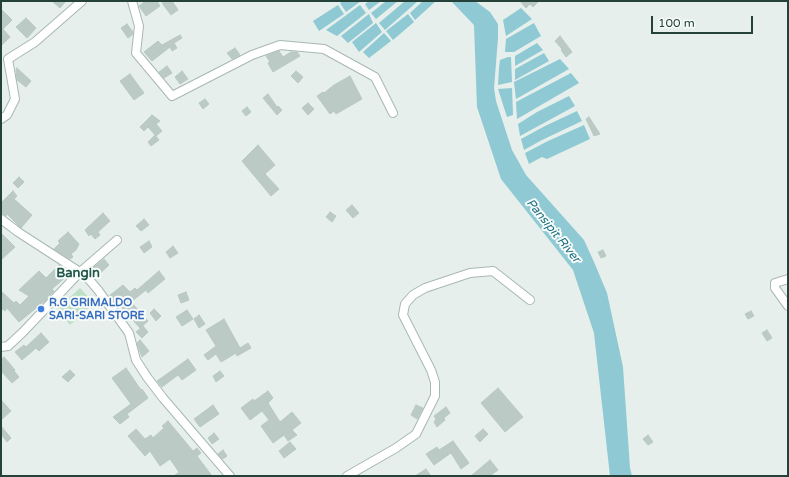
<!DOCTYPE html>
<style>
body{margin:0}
#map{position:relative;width:789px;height:477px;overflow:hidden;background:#e6efeb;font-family:"Varela Round",sans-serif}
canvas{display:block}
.frame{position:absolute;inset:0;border:2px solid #24423a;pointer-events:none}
.scale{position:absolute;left:651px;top:16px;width:102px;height:18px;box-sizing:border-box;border:2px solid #24423a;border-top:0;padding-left:5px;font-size:12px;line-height:14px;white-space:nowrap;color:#24423a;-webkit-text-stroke:3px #f7fbf9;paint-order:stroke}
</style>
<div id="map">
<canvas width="789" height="477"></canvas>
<div class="frame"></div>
<div class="scale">100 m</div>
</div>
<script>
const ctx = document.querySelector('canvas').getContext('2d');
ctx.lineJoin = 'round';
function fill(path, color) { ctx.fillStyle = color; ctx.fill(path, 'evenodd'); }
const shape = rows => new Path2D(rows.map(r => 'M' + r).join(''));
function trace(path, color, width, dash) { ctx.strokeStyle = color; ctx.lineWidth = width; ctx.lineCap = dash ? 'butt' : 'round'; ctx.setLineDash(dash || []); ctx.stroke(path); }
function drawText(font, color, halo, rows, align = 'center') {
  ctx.font = font + ' "Varela Round",sans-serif'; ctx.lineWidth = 4; ctx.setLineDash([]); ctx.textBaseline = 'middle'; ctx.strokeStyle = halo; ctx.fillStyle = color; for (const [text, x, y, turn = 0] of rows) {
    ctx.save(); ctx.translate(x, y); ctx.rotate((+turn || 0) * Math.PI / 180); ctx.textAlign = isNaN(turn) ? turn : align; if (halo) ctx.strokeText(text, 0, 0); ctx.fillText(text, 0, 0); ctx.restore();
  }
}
const green = shape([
 [80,288,94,303,70,325,57,309]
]);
const water = shape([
 [344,1,361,1,346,12,340,3],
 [369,1,381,1,369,10,365,4],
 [386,1,398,1,376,19,371,13],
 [405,1,418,1,385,30,379,23],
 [423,1,436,1,415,20,410,13],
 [451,1,475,1,490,12,498,24,498,38,494,88,496,101,512,150,526,175,584,240,594,262,607,293,623,367,630,468,632,476,610,476,594,333,573,270,501,179,477,107,474,25],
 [338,5,344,14,319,31,313,21],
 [360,5,366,13,337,36,326,30],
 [521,8,532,19,506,36,503,20],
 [369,14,373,23,348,43,341,36],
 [408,14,414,22,393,40,386,31],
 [376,23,382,32,359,52,352,42],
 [534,23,541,36,514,52,505,52,506,39],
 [384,33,391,41,369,58,363,52],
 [537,43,543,50,515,66,515,56],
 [544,53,549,61,515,80,515,69],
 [508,57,511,57,512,82,498,85,499,68,500,60],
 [560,59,569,69,516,99,514,82],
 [571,73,579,83,517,119,516,102],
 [512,88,513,115,507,117,498,89],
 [569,96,575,106,520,136,518,124,537,112],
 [577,111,582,121,542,140,524,150,521,139,545,126],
 [584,125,590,139,547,159,542,157,529,164,525,153,548,141]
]);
const building = shape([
 [52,1,66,1,60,8,52,1],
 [146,1,157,1,160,6,146,16,139,6,146,1],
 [165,1,172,1,178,10,171,15,162,3,165,1],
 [520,1,539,1,533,7,530,4,526,8,520,1],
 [1,9,12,20,3,29,10,37,1,46,1,9],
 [26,18,36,28,27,38,16,27,26,18],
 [127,24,133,32,132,35,128,38,121,28,127,24],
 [180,35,182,38,174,43,177,48,172,51,170,47,152,61,144,52,158,41,162,45,180,35],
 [560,36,572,52,566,57,561,50,562,49,555,41,560,36],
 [235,48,240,55,232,59,227,53,235,48],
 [279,51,283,57,291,52,297,52,300,56,273,72,268,63,270,62,266,56,279,51],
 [167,66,172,73,164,78,159,72,167,66],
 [17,68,31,81,26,87,17,80,16,70,17,68],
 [182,71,188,79,180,84,175,77,182,71],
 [296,71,303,77,298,83,291,76,296,71],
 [130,74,144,93,134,100,120,81,130,74],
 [350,76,362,99,336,114,334,111,330,114,317,96,323,92,324,93,334,85,350,76],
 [268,94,277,107,278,106,282,110,277,115,263,98,268,94],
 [205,99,209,104,203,109,199,103,205,99],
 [308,103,314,109,308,115,302,108,308,103],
 [247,107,251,112,246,116,242,111,247,107],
 [152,115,160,121,156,124,162,131,156,136,148,127,144,131,140,127,152,115],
 [589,117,600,134,594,136,586,119,589,117],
 [155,135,159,140,151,146,148,142,155,135],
 [258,145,275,165,265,174,279,189,271,196,242,161,258,145],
 [19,177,24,182,18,188,13,183,19,177],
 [13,191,17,196,14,199,32,215,21,228,7,214,6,216,1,212,1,203,13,191],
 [352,205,359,213,353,218,346,210,352,205],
 [330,212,336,216,332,222,326,217,330,212],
 [103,213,110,221,98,232,100,235,95,239,91,234,89,236,85,230,103,213],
 [144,219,149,225,141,231,136,226,144,219],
 [68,232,79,244,76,250,71,254,73,257,70,259,54,249,60,243,58,241,68,232],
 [1,233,15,247,1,260,1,233],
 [149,241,152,247,144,253,140,247,149,241],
 [173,246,178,253,170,258,166,252,173,246],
 [603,250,606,256,601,258,598,252,603,250],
 [104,259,109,265,95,278,89,271,104,259],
 [59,265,68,275,52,289,54,291,46,300,19,322,7,308,5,311,1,308,1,291,14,303,16,301,20,305,29,296,19,290,39,271,46,278,59,265],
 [159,271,165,279,148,293,146,290,131,302,148,321,140,328,121,307,118,309,109,296,123,285,130,292,135,288,137,290,159,271],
 [186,292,189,300,181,303,178,295,186,292],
 [154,309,161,316,156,321,150,313,154,309],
 [187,310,193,319,182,326,176,317,187,310],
 [751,311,754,316,748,319,745,314,751,311],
 [199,315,205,324,199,328,194,319,199,315],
 [224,319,240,348,248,343,251,348,237,356,236,353,221,362,216,354,208,360,204,355,216,346,206,330,224,319],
 [143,326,148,332,142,338,136,332,143,326],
 [767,330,772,338,767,341,762,333,767,330],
 [41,333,49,342,39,351,36,348,22,360,15,352,24,345,26,347,41,333],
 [140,340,149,351,142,357,137,343,140,340],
 [4,357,15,370,14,371,19,377,12,383,1,371,1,360,4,357],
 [188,359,196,370,182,380,178,375,162,387,157,381,188,359],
 [126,368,141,390,142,389,148,398,127,414,129,417,120,424,113,417,131,404,112,378,126,368],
 [70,370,75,375,68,382,62,377,70,370],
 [220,371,224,376,216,382,213,376,220,371],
 [498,388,523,417,505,432,481,403,498,388],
 [268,391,273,398,268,403,280,422,292,412,301,423,292,430,297,435,288,441,284,435,273,443,261,426,269,420,262,411,250,420,241,408,253,399,254,401,268,391],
 [1,400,11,411,1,420,1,400],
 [213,405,219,414,200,427,194,419,213,405],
 [416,405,423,408,417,419,411,415,416,405],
 [446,407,450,413,444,418,445,420,437,427,434,422,436,419,434,416,446,407],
 [168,421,193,451,197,448,201,453,197,456,212,476,174,476,179,472,170,459,160,466,150,451,145,456,128,436,136,429,145,439,151,435,153,438,164,428,162,426,168,421],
 [1,426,11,438,7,442,1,434,1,426],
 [483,429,488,434,480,442,475,436,483,429],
 [214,433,219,439,212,444,208,438,214,433],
 [648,435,653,442,648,445,643,439,648,435],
 [453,441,469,463,461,469,451,453,434,465,426,454,437,447,439,450,453,441],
 [290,442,296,449,284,458,279,451,290,442],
 [223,450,227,456,223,459,218,454,223,450],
 [490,460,498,470,490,476,471,476,490,460],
 [426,469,431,476,415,476,426,469]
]);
const street = shape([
 [132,1,139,26,136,53,172,96,252,55,280,45,324,49,375,77,393,113],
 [1,119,7,115,15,99,8,59,35,42,82,1],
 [1,219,18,232,86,276,98,290,129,333,136,360,147,377,163,398,230,476],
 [788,279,775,283,775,288,788,306],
 [1,347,8,346,23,332,79,273,117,240],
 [347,476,396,448,416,434,435,396,435,382,431,370,403,315,405,304,413,295,425,288,470,273,493,271,530,300]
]);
const markers = [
 [41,309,4,"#3f7fe0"]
];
const shopNames = [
 ["R.G GRIMALDO",49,303],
 ["SARI-SARI STORE",49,316]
];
const waterNames = [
 ["Pansipit River",553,231,51]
];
const quarterNames = [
 ["Bangin",78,274]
];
fill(green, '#bfe0c8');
fill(water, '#8ec9d4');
fill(building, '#bbcac4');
trace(building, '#b8c9c2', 1);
trace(street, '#a8b8b2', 10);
trace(street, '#fff', 8);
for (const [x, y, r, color] of markers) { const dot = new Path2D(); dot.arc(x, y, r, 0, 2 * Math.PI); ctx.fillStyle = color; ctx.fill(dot); trace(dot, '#f7fbf9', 1.5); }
drawText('bold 11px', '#366cbe', '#f7fbf9', shopNames, 'left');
drawText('italic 12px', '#1c6f80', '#f7fbf9', waterNames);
drawText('bold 13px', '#1f5548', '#f7fbf9', quarterNames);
</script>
